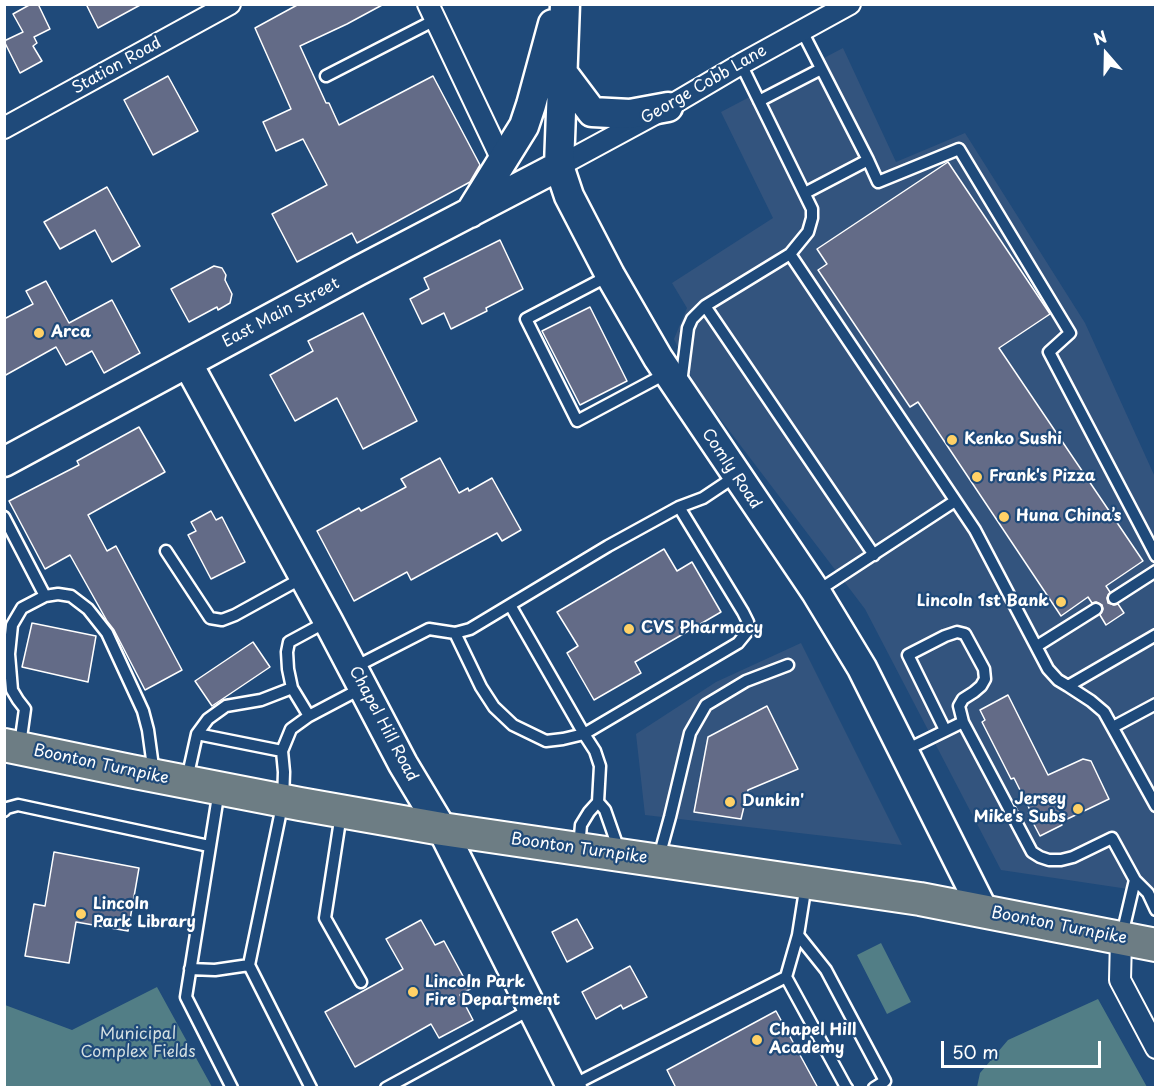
<!DOCTYPE html>
<meta charset="utf-8">
<style>
body{margin:0}
#map{position:relative;width:1160px;height:1092px;overflow:hidden;background:#1f4a7a;font-family:"Playpen Sans",sans-serif}
canvas{display:block}
.frame{position:absolute;inset:0;border:6px solid #fff;pointer-events:none}
.north{position:absolute;left:1076px;top:24px;width:60px;height:60px;-webkit-text-stroke:4px #1f4a7a;paint-order:stroke;rotate:340deg;font-size:16px;font-weight:700;line-height:24px;text-align:center;color:#fff}
.north::after{content:'';display:block;margin:auto;width:21px;height:27px;background:#fff;clip-path:polygon(50% 0,100% 100%,50% 72%,0 100%)}
.scale{position:absolute;left:941px;top:1041px;width:160px;height:27px;box-sizing:border-box;border:3px solid #fff;border-top:0;padding-left:8px;font-size:18px;line-height:21px;white-space:nowrap;color:#fff;-webkit-text-stroke:4px #1f4a7a;paint-order:stroke}
</style>
<div id="map">
<canvas width="1160" height="1092"></canvas>
<div class="frame"></div>
<div class="north">N</div>
<div class="scale">50 m</div>
</div>
<script>
const ctx = document.querySelector('canvas').getContext('2d');
ctx.lineJoin = 'round';
function fill(path, color) { ctx.fillStyle = color; ctx.fill(path, 'evenodd'); }
const shape = rows => new Path2D(rows.map(r => 'M' + r).join(''));
function trace(path, color, width, dash) { ctx.strokeStyle = color; ctx.lineWidth = width; ctx.lineCap = dash ? 'butt' : 'round'; ctx.setLineDash(dash || []); ctx.stroke(path); }
function drawText(font, color, halo, rows, align = 'center') {
  ctx.font = font + ' "Playpen Sans",sans-serif'; ctx.lineWidth = 4.5; ctx.setLineDash([]); ctx.textBaseline = 'middle'; ctx.strokeStyle = halo; ctx.fillStyle = color; for (const [text, x, y, turn = 0] of rows) {
    ctx.save(); ctx.translate(x, y); ctx.rotate((+turn || 0) * Math.PI / 180); ctx.textAlign = isNaN(turn) ? turn : align; if (halo) ctx.strokeText(text, 0, 0); ctx.fillText(text, 0, 0); ctx.restore();
  }
}
const built = shape([
 [843,48,896,162,965,133,1085,323,1155,477,1155,893,1001,870,865,609,696,387,674,339,687,308,672,283,773,218,721,112],
 [801,643,902,845,645,815,636,734,716,682]
]);
const green = shape([
 [881,943,911,1002,887,1014,857,955],
 [157,987,212,1087,5,1087,5,1005,72,1030],
 [1098,999,1147,1087,977,1087,980,1073,1008,1040]
]);
const building = shape([
 [31,4,38,4,50,29,34,37,37,43,33,46,42,61,20,73,4,41,23,32,13,14,31,4],
 [86,4,142,4,98,28,86,4],
 [299,4,384,4,347,24,300,46,326,103,329,103,339,125,433,76,480,165,470,182,357,243,352,233,297,262,272,214,327,185,303,139,276,151,263,122,291,109,255,28,299,4],
 [168,76,198,131,153,155,124,100,168,76],
 [948,162,1050,314,999,348,1143,561,1106,586,1110,592,1107,598,1108,603,1114,605,1118,604,1124,613,1106,625,1100,615,1103,609,1102,605,1096,602,1092,603,1088,597,1061,616,918,402,910,407,818,270,827,264,817,249,948,162],
 [107,187,140,246,112,262,95,230,60,249,44,222,107,187],
 [500,240,523,289,486,308,487,311,451,329,444,313,422,324,410,299,429,289,424,278,500,240],
 [214,266,222,268,226,275,225,280,232,294,230,303,218,310,217,307,189,322,171,289,214,266],
 [46,281,69,323,112,300,140,353,104,373,92,351,66,365,56,347,4,376,4,319,33,304,26,291,46,281],
 [590,307,627,381,580,405,542,331,590,307],
 [363,313,417,421,363,449,337,398,295,421,270,375,313,351,308,341,363,313],
 [139,427,165,472,88,515,107,551,116,546,182,670,145,690,114,630,107,621,70,555,45,569,9,501,79,465,77,461,139,427],
 [440,458,459,493,468,488,469,491,492,478,521,530,502,541,497,533,411,580,407,572,354,601,317,531,359,508,361,511,406,487,401,479,440,458],
 [211,511,216,520,222,517,245,562,211,579,188,535,196,531,191,522,211,511],
 [664,549,677,571,692,562,721,612,635,662,641,673,594,700,567,653,578,646,557,612,664,549],
 [32,623,96,636,88,682,22,667,32,623],
 [253,642,270,667,212,706,195,681,253,642],
 [1008,695,1048,775,1083,759,1091,761,1109,799,1061,822,1062,825,1040,836,1028,813,1031,812,1014,778,1011,779,982,722,985,720,980,710,1008,695],
 [767,706,798,769,748,790,741,819,694,812,708,737,767,706],
 [54,852,139,868,128,931,76,922,69,963,25,956,34,904,45,906,54,852],
 [577,919,593,948,567,962,552,932,577,919],
 [421,920,435,945,444,941,470,989,460,995,473,1020,439,1038,431,1024,355,1067,325,1012,403,969,386,939,421,920],
 [630,966,647,997,623,1009,621,1005,596,1019,582,992,630,966],
 [776,1011,818,1088,676,1088,667,1070,776,1011]
]);
const lane = shape([
 [802,31,868,160,878,182,959,149,1070,333,1049,352,1156,556],
 [741,64,812,209,812,218,808,232,790,254,975,530,1048,669,1058,680,1068,686,1156,635],
 [326,76,435,20],
 [759,101,821,69],
 [805,193,868,160],
 [790,254,705,306,874,555],
 [610,275,526,319,577,421,667,373],
 [681,383,688,328,692,319,705,306],
 [4,517,45,596],
 [166,551,210,618,222,620,235,615,304,577],
 [816,592,955,501],
 [1114,598,1156,571],
 [510,605,584,734,738,643,747,632,748,622,743,612,679,507],
 [455,633,470,629,608,546,679,507,703,498,736,476],
 [1037,646,1096,609],
 [353,668,429,629,455,633,481,687,494,707,513,725,546,741,563,739,584,734,595,751,600,766,598,802,589,812,581,825,579,847],
 [1068,686,1091,701,1104,712,1156,806],
 [292,688,309,716],
 [1113,727,1156,704],
 [945,730,908,655,945,636,957,632,965,634,984,669,985,679,981,686,974,692,963,699,959,706,963,722],
 [197,734,282,751],
 [20,745,25,709,18,700,12,690,9,654,12,625,22,608,45,596,58,594,71,596,88,609,107,633,143,711,148,730,154,774],
 [904,751,963,722,1032,852,1040,857,1049,860,1061,860,1073,857,1112,838,1135,880,1148,893,1156,910],
 [187,779,197,734,208,719,226,706,261,700,292,688,288,669,287,652,289,642,326,622],
 [219,790,186,997,232,1088],
 [598,802,605,810,619,850],
 [4,811,7,808,18,805,209,846],
 [341,814,325,918,361,982],
 [659,857,670,817,690,733,706,705,746,681,788,665],
 [806,884,798,935,786,977,846,1087,847,1088],
 [798,935,826,970,885,1081,874,1088],
 [1122,935,1135,880],
 [190,969,215,970,249,965],
 [573,1085,786,977],
 [311,1088,249,965,283,801,284,772,282,751,291,729,309,716,362,688],
 [386,1088,531,1009]
]);
const street = shape([
 [428,4,502,160],
 [4,128,230,4],
 [559,166,668,107,741,64,850,4],
 [1121,939,1120,980,1156,1048]
]);
const secondary = shape([
 [565,4,559,166,569,196,610,275,658,358,816,592,862,668,984,912],
 [562,72,592,112,630,114,668,107],
 [470,213,524,126,531,105,553,24],
 [188,364,328,621,403,764,442,829,572,1088],
 [4,462,358,271,559,166]
]);
const primary = shape([
 [4,745,130,771,300,804,442,829,920,899,1156,945]
]);
const markers = [
 [39,333,6,"#ffd166"],
 [952,440,6,"#ffd166"],
 [977,477,6,"#ffd166"],
 [1004,517,6,"#ffd166"],
 [1061,602,6,"#ffd166"],
 [629,629,6,"#ffd166"],
 [730,802,6,"#ffd166"],
 [1078,809,6,"#ffd166"],
 [81,914,6,"#ffd166"],
 [413,992,6,"#ffd166"],
 [757,1040,6,"#ffd166"]
];
const streetNames = [
 ["Station Road",117,66,-29],
 ["George Cobb Lane",704,85,-30],
 ["East Main Street",281,313,-28],
 ["Comly Road",731,469,56],
 ["Chapel Hill Road",383,724,62],
 ["Boonton Turnpike",101,765,12],
 ["Boonton Turnpike",579,849,8],
 ["Boonton Turnpike",1059,926,11]
];
const poiNames = [
 ["Arca",51,333],
 ["Kenko Sushi",964,440],
 ["Frank's Pizza",989,477],
 ["Huna China’s",1016,517],
 ["Lincoln 1st Bank",1049,602,"right"],
 ["CVS Pharmacy",641,629],
 ["Jersey",1066,800,"right"],
 ["Mike's Subs",1066,818,"right"],
 ["Dunkin'",742,802],
 ["Lincoln",93,905],
 ["Park Library",93,923],
 ["Lincoln Park",425,983],
 ["Fire Department",425,1001],
 ["Chapel Hill",769,1031],
 ["Academy",769,1049]
];
const parkNames = [
 ["Municipal",138,1035],
 ["Complex Fields",138,1053]
];
fill(built, '#33547e');
fill(green, '#527e86');
fill(building, '#636b87');
trace(building, '#fff', 1.5);
trace(lane, '#fff', 15);
trace(street, '#fff', 24);
trace(secondary, '#fff', 33);
trace(primary, '#fff', 36);
trace(lane, '#1f4a7a', 10);
trace(street, '#1f4a7a', 20);
trace(secondary, '#1f4a7a', 28);
trace(primary, '#6d7d84', 32);
for (const [x, y, r, color] of markers) { const dot = new Path2D(); dot.arc(x, y, r, 0, 2 * Math.PI); ctx.fillStyle = color; ctx.fill(dot); trace(dot, '#1f4a7a', 2); }
drawText('16px', '#fff', '#1f4a7a', streetNames);
drawText('bold 16px', '#fff', '#1f4a7a', poiNames, 'left');
drawText('16px', '#d4dfe1', '#1f4a7a', parkNames);
</script>
